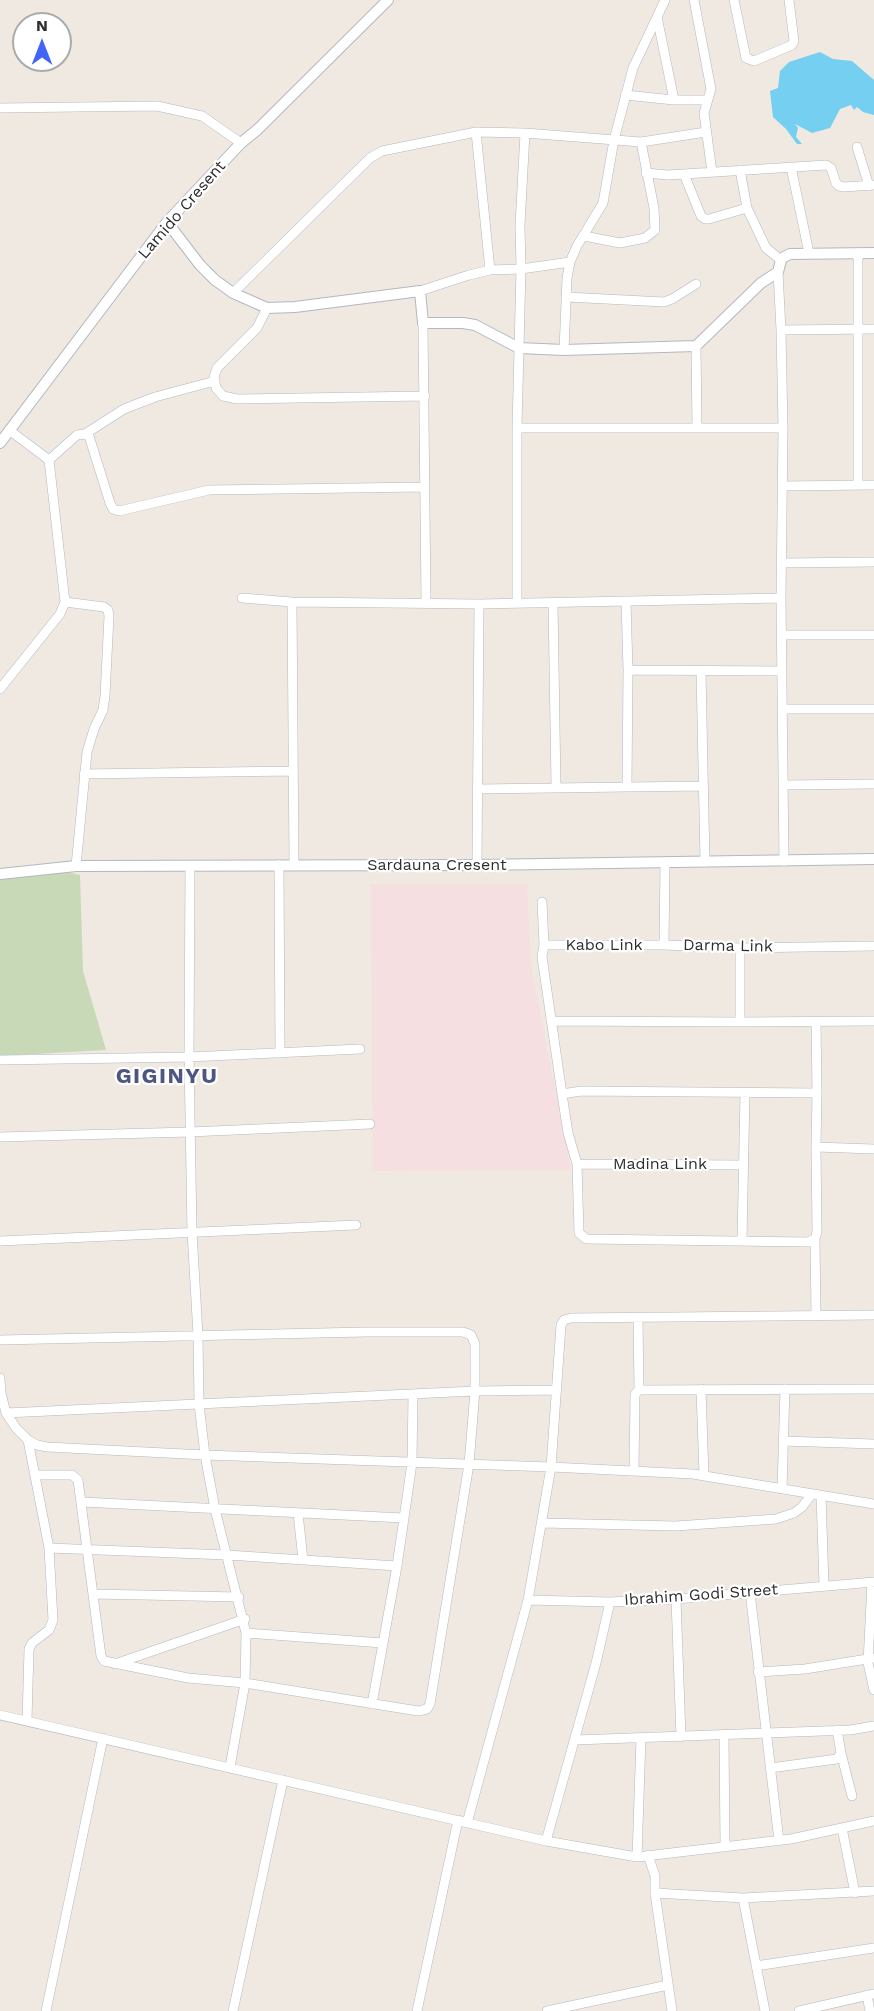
<!DOCTYPE html>
<style>
body{margin:0}
#map{position:relative;width:874px;height:2011px;overflow:hidden;background:#efe9e1;font-family:"Work Sans",sans-serif}
canvas{display:block}
.north{position:absolute;left:12px;top:12px;width:60px;height:60px;box-sizing:border-box;background:#fff;border:2px solid #ababab;border-radius:50%;rotate:0deg;font-size:16px;font-weight:700;line-height:24px;text-align:center;color:#2e2e2e}
.north::after{content:'';display:block;margin:auto;width:21px;height:27px;background:#4264fb;clip-path:polygon(50% 0,100% 100%,50% 72%,0 100%)}
</style>
<div id="map">
<canvas width="874" height="2011"></canvas>
<div class="north">N</div>
</div>
<script>
const ctx = document.querySelector('canvas').getContext('2d');
ctx.lineJoin = 'round';
function fill(path, color) { ctx.fillStyle = color; ctx.fill(path, 'evenodd'); }
const shape = rows => new Path2D(rows.map(r => 'M' + r).join(''));
function trace(path, color, width, dash) { ctx.strokeStyle = color; ctx.lineWidth = width; ctx.lineCap = dash ? 'butt' : 'round'; ctx.setLineDash(dash || []); ctx.stroke(path); }
function drawText(font, color, halo, rows, align = 'center') {
  ctx.font = font + ' "Work Sans",sans-serif'; ctx.lineWidth = 4.5; ctx.setLineDash([]); ctx.textBaseline = 'middle'; ctx.strokeStyle = halo; ctx.fillStyle = color; for (const [text, x, y, turn = 0] of rows) {
    ctx.save(); ctx.translate(x, y); ctx.rotate((+turn || 0) * Math.PI / 180); ctx.textAlign = isNaN(turn) ? turn : align; if (halo) ctx.strokeText(text, 0, 0); ctx.fillText(text, 0, 0); ctx.restore();
  }
}
const medical = shape([
 [371,884,527,884,531,966,571,1170,373,1171]
]);
const cemetery = shape([
 [66,872,80,875,83,971,106,1050,0,1056,0,879]
]);
const water = shape([
 [820,52,833,59,852,61,874,80,874,115,863,112,857,107,854,110,851,105,840,109,830,128,812,133,795,124,798,128,796,137,802,144,797,144,786,129,773,117,770,91,778,88,780,71,789,62]
]);
const minor = shape([
 [694,0,711,89,704,113,712,172],
 [734,0,746,58,754,61,792,45,794,41,789,0],
 [657,17,674,100],
 [625,95,674,100,707,100],
 [0,108,157,106,202,116,241,143],
 [476,132,490,270],
 [857,147,869,186],
 [791,167,809,253],
 [740,170,747,208,766,248,781,260],
 [646,173,668,175,826,165,831,168,836,183,839,186,844,187,874,185],
 [684,174,701,216,705,219,709,219,747,208],
 [584,236,620,243,645,238,655,230,654,208,641,142],
 [778,272,781,330,783,428,781,598,784,861],
 [420,291,469,275,490,270,521,269,570,262],
 [233,293,370,158,382,151,476,132,525,133,641,142,706,132],
 [566,297,664,302,672,299,696,284],
 [267,308,257,328,217,368,214,377,216,388,223,396,237,399,425,396],
 [423,323,426,603],
 [781,330,874,329],
 [696,346,697,428],
 [564,350,567,278,570,262,577,246,603,203,614,140,633,68,665,0],
 [517,428,783,428],
 [85,434,89,436,110,503,113,509,119,511,209,490,425,487],
 [49,460,77,435,85,434,124,409,155,397,215,381],
 [858,485,858,253],
 [782,486,874,485],
 [781,563,874,562],
 [242,598,292,602,479,604,781,598],
 [626,601,628,670,627,786],
 [65,602,104,607,108,610,109,616,105,696,103,710,94,729,87,752,76,866],
 [292,602,294,865],
 [517,603,517,428,521,269,520,225,525,133],
 [553,603,556,787],
 [781,635,874,635],
 [628,670,782,671],
 [701,672,705,862],
 [0,689,60,614,65,602,49,460,9,430],
 [782,709,874,709],
 [84,774,292,771],
 [783,785,874,784],
 [477,789,703,786],
 [665,862,664,945,740,948,874,946],
 [279,865,280,1053],
 [477,865,479,604],
 [190,866,189,1057,192,1232,198,1335,199,1404,205,1455,215,1509,246,1633,245,1683,230,1767],
 [542,902,544,945,542,957,562,1094],
 [544,945,664,945],
 [740,948,740,1022,874,1021],
 [551,1021,740,1022],
 [816,1022,817,1093,816,1147,817,1232,815,1239,808,1242,586,1239,579,1233,577,1164,568,1133,562,1094,581,1091,817,1093],
 [0,1060,189,1057,360,1049],
 [0,1137,190,1132,370,1124],
 [816,1147,874,1149],
 [577,1164,743,1165],
 [815,1239,816,1316],
 [0,1241,356,1225],
 [742,1241,745,1093],
 [638,1318,639,1390],
 [0,1340,366,1332,463,1332,471,1335,475,1344,475,1391,469,1464,430,1704,427,1709,418,1711,245,1683,188,1678,104,1661,101,1656,78,1480,72,1475,36,1475],
 [0,1378,1,1393,6,1413,16,1428,28,1440,37,1445,47,1447,205,1455,551,1467,693,1474,874,1504],
 [701,1389,704,1476],
 [6,1413,475,1391,557,1390],
 [783,1441,874,1444],
 [634,1471,635,1394,639,1390,874,1389],
 [782,1489,785,1389],
 [821,1496,824,1585],
 [82,1502,403,1518],
 [298,1513,303,1560],
 [542,1523,676,1526,776,1519,794,1513,802,1507,812,1494],
 [49,1548,227,1555,397,1566],
 [872,1582,868,1663,874,1690],
 [750,1592,779,1841],
 [93,1594,239,1597],
 [676,1599,681,1737],
 [528,1600,610,1602,676,1599,874,1582],
 [246,1633,383,1643],
 [115,1664,245,1619],
 [758,1672,805,1669,874,1658],
 [372,1704,397,1566,412,1463,413,1395],
 [0,1715,546,1841,637,1857,791,1839,874,1821],
 [27,1721,29,1649,32,1643,49,1630,53,1620,49,1548,28,1440],
 [724,1735,725,1847],
 [575,1740,850,1730,874,1726],
 [841,1753,852,1796],
 [770,1768,837,1759,841,1753,837,1730],
 [467,1823,528,1600,551,1467,561,1325,564,1320,571,1318,874,1315],
 [842,1828,855,1893],
 [546,1841,596,1663,610,1602],
 [648,1855,655,1876,655,1893,672,2011],
 [637,1857,641,1738],
 [655,1893,743,1898,874,1891],
 [743,1898,765,2011],
 [756,1966,874,1948],
 [867,1995,870,2011],
 [46,2011,103,1738],
 [233,2011,283,1780],
 [417,2011,458,1820],
 [547,2011,668,1985],
 [799,2011,874,1994]
]);
const tertiary = shape([
 [167,222,200,265,215,280,233,293,267,308,295,307,420,291,423,323,463,323,475,325,519,348,564,350,696,346,761,283,778,272,781,260,784,257,790,254,874,253],
 [0,443,167,222,241,143,257,130,388,0],
 [0,874,76,866,477,865,874,859]
]);
const streetNames = [
 ["Lamido Cresent",182,210,-49],
 ["Sardauna Cresent",437,865],
 ["Kabo Link",604,945],
 ["Darma Link",728,946,1],
 ["Madina Link",660,1164],
 ["Ibrahim Godi Street",701,1595,-4]
];
const districtNames = [
 ["GIGINYU",167,1077]
];
fill(medical, '#f5dfe0');
fill(cemetery, '#c8d9b8');
fill(water, '#75cff0');
trace(minor, '#b4b7c1', 10);
trace(tertiary, '#b4b7c1', 12);
trace(minor, '#fff', 9);
trace(tertiary, '#fff', 10);
drawText('16px', '#2e2e2e', '#fff', streetNames);
ctx.letterSpacing = '1.5px';
drawText('bold 22px', '#4d5680', '#fff', districtNames);
ctx.letterSpacing = '0px';
</script>
